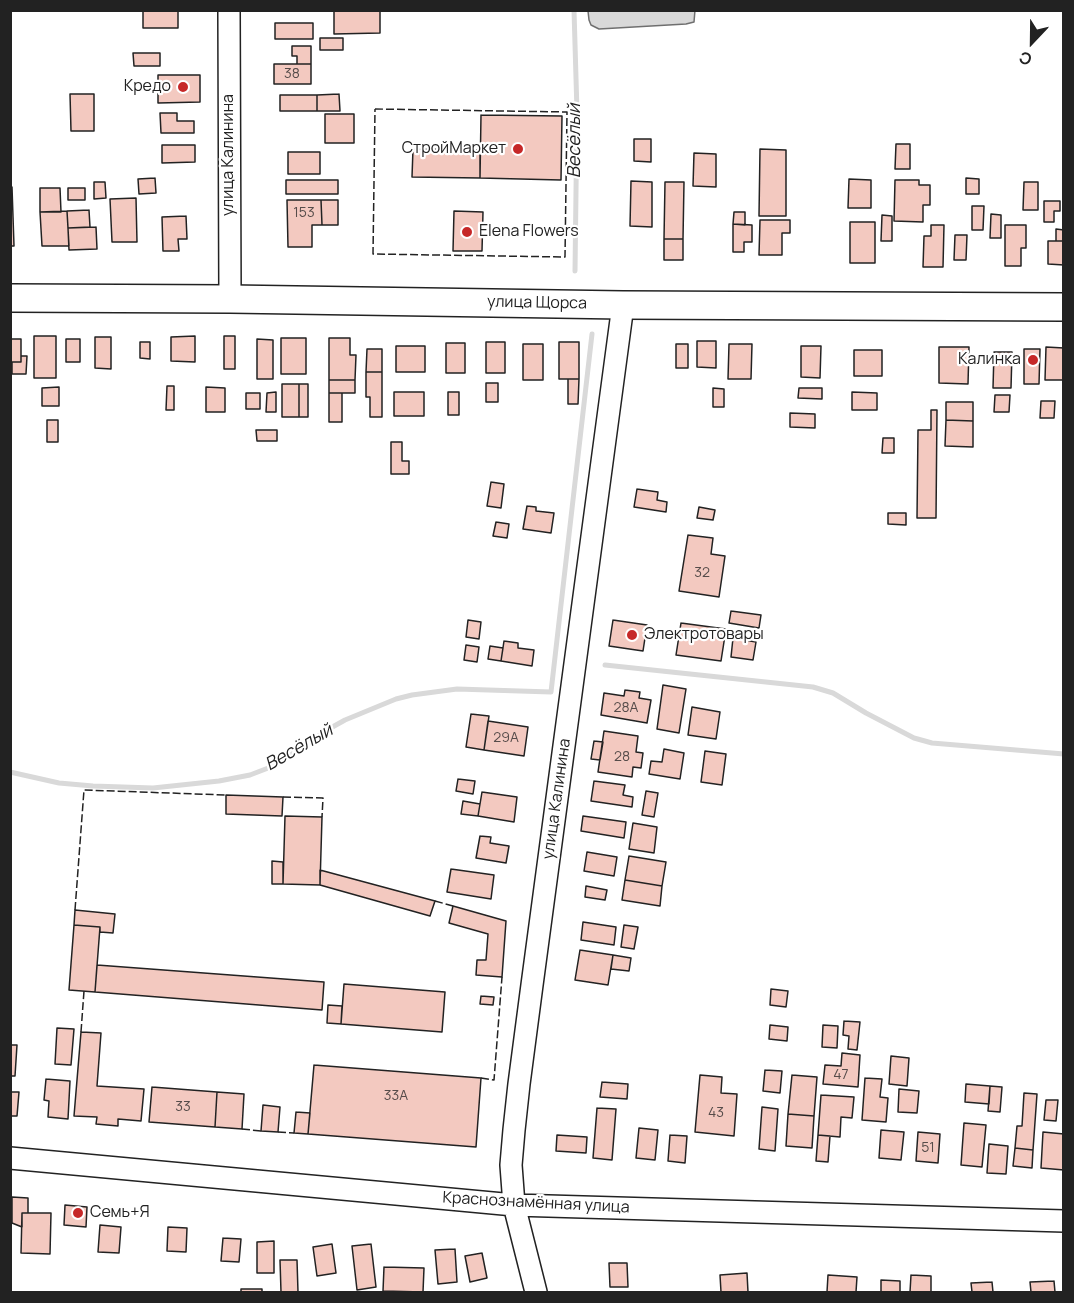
<!DOCTYPE html>
<meta charset="utf-8">
<style>
body{margin:0}
#map{position:relative;width:1074px;height:1303px;overflow:hidden;background:#fff;font-family:Manrope,sans-serif}
canvas{display:block}
.frame{position:absolute;inset:0;border:12px solid #222;pointer-events:none}
.north{position:absolute;left:1002px;top:12px;width:60px;height:60px;-webkit-text-stroke:4px #fff;paint-order:stroke;rotate:202deg;font-size:16px;font-weight:700;line-height:24px;text-align:center;color:#222}
.north::after{content:'';display:block;margin:auto;width:21px;height:27px;background:#222;clip-path:polygon(50% 0,100% 100%,50% 72%,0 100%)}
</style>
<div id="map">
<canvas width="1074" height="1303"></canvas>
<div class="frame"></div>
<div class="north">С</div>
</div>
<script>
const ctx = document.querySelector('canvas').getContext('2d');
ctx.lineJoin = 'round';
function fill(path, color) { ctx.fillStyle = color; ctx.fill(path, 'evenodd'); }
const shape = rows => new Path2D(rows.map(r => 'M' + r).join(''));
function trace(path, color, width, dash) { ctx.strokeStyle = color; ctx.lineWidth = width; ctx.lineCap = dash ? 'butt' : 'round'; ctx.setLineDash(dash || []); ctx.stroke(path); }
function drawText(font, color, halo, rows, align = 'center') {
  ctx.font = font + ' Manrope,sans-serif'; ctx.lineWidth = 4.5; ctx.setLineDash([]); ctx.textBaseline = 'middle'; ctx.strokeStyle = halo; ctx.fillStyle = color; for (const [text, x, y, turn = 0] of rows) {
    ctx.save(); ctx.translate(x, y); ctx.rotate((+turn || 0) * Math.PI / 180); ctx.textAlign = isNaN(turn) ? turn : align; if (halo) ctx.strokeText(text, 0, 0); ctx.fillText(text, 0, 0); ctx.restore();
  }
}
const water = shape([
 [695,10,694,22,686,24,599,29,591,25,589,20,588,11,695,10]
]);
const stream = shape([
 [574,10,577,112,575,271],
 [605,665,813,687,833,693,866,713,914,738,932,743,1064,754],
 [10,772,59,783,93,786,153,788,219,781,250,775,276,765,327,730,345,720,396,699,412,695,457,689,551,692,592,334]
]);
const building = shape([
 [143,10,178,10,178,28,143,28,143,10],
 [334,10,380,10,380,33,334,34,334,10],
 [275,23,313,23,313,39,275,39,275,23],
 [320,38,343,38,343,50,320,50,320,38],
 [292,46,311,46,311,64,297,64,297,56,292,56,292,46],
 [133,53,160,53,160,66,134,66,133,53],
 [274,64,311,64,311,84,274,84,274,64],
 [158,75,200,75,200,102,158,103,158,75],
 [70,94,94,94,94,131,71,131,70,94],
 [339,94,340,111,317,111,317,95,339,94],
 [280,95,317,95,317,111,280,111,280,95],
 [160,113,177,113,177,121,194,121,194,133,161,133,160,113],
 [325,114,354,114,354,143,325,143,325,114],
 [481,115,562,116,561,180,480,178,481,115],
 [634,139,651,139,651,162,634,161,634,139],
 [896,144,910,144,910,169,895,169,896,144],
 [162,145,195,145,195,162,162,163,162,145],
 [413,149,480,150,480,178,412,177,413,149],
 [760,149,786,150,786,216,759,216,760,149],
 [288,152,320,152,320,174,288,174,288,152],
 [694,153,716,154,716,187,693,186,694,153],
 [155,178,156,193,139,194,138,179,155,178],
 [966,178,979,179,979,194,966,194,966,178],
 [849,179,871,180,871,208,848,208,849,179],
 [286,180,338,180,338,194,286,194,286,180],
 [895,180,919,180,919,185,930,185,930,205,923,205,923,222,894,221,895,180],
 [631,181,652,182,652,227,630,226,631,181],
 [94,182,105,182,106,198,94,199,94,182],
 [665,182,684,182,683,239,664,239,665,182],
 [1024,182,1038,182,1038,210,1023,210,1024,182],
 [10,187,12,187,14,246,10,246,10,187],
 [40,188,60,188,61,212,40,212,40,188],
 [68,188,85,188,85,200,68,200,68,188],
 [136,198,137,242,112,242,110,199,136,198],
 [287,200,321,200,322,225,312,225,312,247,288,247,287,200],
 [321,200,338,200,338,225,322,225,321,200],
 [1044,201,1060,201,1060,211,1054,211,1054,222,1044,222,1044,201],
 [972,206,984,206,983,230,972,230,972,206],
 [89,210,90,227,68,228,67,211,89,210],
 [67,211,69,246,42,246,40,212,67,211],
 [454,211,483,212,482,251,453,251,454,211],
 [734,212,745,212,745,225,733,224,734,212],
 [991,214,1001,215,1001,238,990,238,991,214],
 [882,215,892,216,892,241,881,241,882,215],
 [186,216,187,239,178,239,179,251,163,251,162,217,186,216],
 [760,220,790,220,790,233,782,233,782,255,759,255,760,220],
 [850,222,875,222,875,263,850,263,850,222],
 [733,224,752,225,752,242,744,242,744,252,733,252,733,224],
 [931,225,944,225,943,267,923,267,924,236,931,236,931,225],
 [1005,225,1026,225,1026,248,1021,248,1021,266,1005,266,1005,225],
 [96,227,97,249,69,250,68,228,96,227],
 [1056,229,1064,230,1064,241,1056,241,1056,229],
 [955,235,967,235,966,260,954,260,955,235],
 [664,239,683,239,683,260,664,260,664,239],
 [1048,241,1064,241,1064,265,1048,264,1048,241],
 [34,336,56,336,56,378,34,378,34,336],
 [195,336,195,362,171,361,171,337,195,336],
 [224,336,235,336,235,369,224,369,224,336],
 [95,337,111,337,111,369,95,368,95,337],
 [281,338,306,338,306,374,281,374,281,338],
 [329,338,350,338,350,355,356,355,355,380,329,380,329,338],
 [10,339,21,339,21,362,12,362,12,374,10,374,10,339],
 [66,339,80,339,80,362,66,362,66,339],
 [257,339,273,340,273,379,257,379,257,339],
 [697,341,716,341,716,368,697,367,697,341],
 [140,342,150,342,150,359,140,358,140,342],
 [486,342,505,342,505,373,486,373,486,342],
 [559,342,579,342,579,379,559,379,559,342],
 [446,343,465,343,465,373,446,373,446,343],
 [523,344,543,344,543,380,523,380,523,344],
 [676,344,688,344,688,368,676,368,676,344],
 [729,344,752,344,751,379,728,379,729,344],
 [396,346,425,346,425,372,396,372,396,346],
 [801,346,821,346,820,378,801,377,801,346],
 [939,347,969,347,968,384,939,383,939,347],
 [1046,347,1064,348,1064,380,1045,380,1046,347],
 [367,349,382,349,382,372,366,372,367,349],
 [1024,349,1040,349,1039,384,1024,384,1024,349],
 [854,350,882,350,882,376,854,376,854,350],
 [994,352,1012,352,1011,388,993,388,994,352],
 [21,356,27,356,26,374,12,374,12,362,21,362,21,356],
 [366,372,382,372,382,417,370,417,370,397,366,397,366,372],
 [568,379,579,379,578,404,568,404,568,379],
 [329,380,355,380,355,393,329,393,329,380],
 [486,383,498,383,498,402,486,402,486,383],
 [282,384,299,384,299,417,282,417,282,384],
 [299,384,308,384,308,417,299,417,299,384],
 [167,386,174,386,174,410,166,410,167,386],
 [59,387,59,406,42,406,42,388,59,387],
 [206,387,225,388,225,412,206,412,206,387],
 [713,388,724,389,724,407,713,407,713,388],
 [799,388,822,388,822,399,798,398,799,388],
 [276,392,276,412,266,412,267,393,276,392],
 [394,392,424,392,424,416,394,416,394,392],
 [448,392,459,392,459,415,448,415,448,392],
 [852,392,877,393,877,410,852,410,852,392],
 [246,393,260,393,260,409,246,409,246,393],
 [329,393,342,393,342,422,329,422,329,393],
 [995,395,1010,395,1009,412,994,412,995,395],
 [1041,401,1055,401,1054,418,1040,418,1041,401],
 [946,402,973,402,973,421,946,420,946,402],
 [931,410,937,410,936,518,917,518,918,430,931,430,931,410],
 [790,413,815,414,815,428,790,427,790,413],
 [47,420,58,420,58,442,47,442,47,420],
 [946,420,973,421,973,447,945,446,946,420],
 [256,430,277,430,277,441,257,441,256,430],
 [883,438,894,438,894,453,882,453,883,438],
 [391,442,402,442,402,461,409,461,409,474,391,474,391,442],
 [491,482,504,484,501,508,487,506,491,482],
 [637,489,658,492,657,500,667,502,666,512,634,507,637,489],
 [527,506,536,507,536,511,554,513,551,533,523,529,527,506],
 [699,507,715,510,713,520,697,518,699,507],
 [888,513,906,513,906,525,888,524,888,513],
 [496,522,509,524,507,538,493,536,496,522],
 [688,535,713,538,711,554,725,556,719,597,679,591,688,535],
 [731,611,761,615,759,628,729,623,731,611],
 [468,620,481,622,479,639,466,637,468,620],
 [613,620,647,625,643,651,609,646,613,620],
 [681,623,726,629,721,661,676,655,681,623],
 [733,638,756,642,753,660,731,657,733,638],
 [504,641,518,643,518,648,534,650,532,666,501,661,504,641],
 [466,645,479,647,477,662,464,660,466,645],
 [490,646,503,648,501,661,488,659,490,646],
 [663,685,686,689,679,733,657,729,663,685],
 [625,690,640,692,639,698,651,700,647,723,601,715,604,693,624,696,625,690],
 [692,707,720,712,716,739,688,735,692,707],
 [471,714,489,716,484,750,466,747,471,714],
 [488,721,528,727,524,756,484,750,488,721],
 [604,731,638,736,636,752,643,753,641,768,633,767,632,777,598,772,604,731],
 [594,741,603,742,600,760,591,759,594,741],
 [664,749,684,753,680,779,649,774,651,761,662,762,664,749],
 [705,751,726,754,722,785,701,782,705,751],
 [458,779,475,781,473,794,456,791,458,779],
 [594,781,625,785,623,795,633,797,632,807,591,801,594,781],
 [646,791,658,793,654,817,642,815,646,791],
 [482,792,517,797,514,822,478,816,482,792],
 [226,795,283,797,282,816,226,814,226,795],
 [463,801,480,804,478,816,461,814,463,801],
 [285,816,322,817,320,885,283,884,285,816],
 [583,816,626,822,624,838,581,831,583,816],
 [633,823,657,827,654,853,629,849,633,823],
 [480,836,491,837,490,843,509,846,506,863,476,858,480,836],
 [587,852,617,857,614,876,584,871,587,852],
 [629,856,666,862,662,886,625,880,629,856],
 [272,861,283,862,283,884,272,884,272,861],
 [451,869,494,875,491,899,447,892,451,869],
 [320,870,435,901,430,916,320,885,320,870],
 [625,880,662,886,660,906,622,900,625,880],
 [586,886,607,890,605,900,585,897,586,886],
 [453,906,506,921,502,977,476,975,477,960,486,960,488,934,449,923,453,906],
 [75,910,115,914,113,933,100,932,100,927,74,925,75,910],
 [583,922,616,927,614,945,581,940,583,922],
 [74,925,100,927,95,992,69,990,74,925],
 [624,925,638,927,634,949,621,947,624,925],
 [580,950,613,955,608,985,575,980,580,950],
 [613,955,631,958,629,971,611,969,613,955],
 [97,965,324,982,322,1010,95,992,97,965],
 [344,984,445,992,442,1032,341,1024,344,984],
 [771,989,788,991,786,1007,770,1005,771,989],
 [481,996,494,997,493,1005,480,1004,481,996],
 [328,1005,342,1006,341,1024,327,1023,328,1005],
 [844,1021,860,1022,857,1050,848,1049,849,1036,843,1035,844,1021],
 [770,1025,788,1027,787,1041,769,1039,770,1025],
 [823,1025,838,1026,837,1048,822,1047,823,1025],
 [57,1028,74,1029,71,1065,55,1064,57,1028],
 [81,1032,101,1033,97,1086,144,1089,141,1121,118,1119,118,1126,96,1124,97,1117,74,1116,81,1032],
 [10,1045,17,1045,15,1076,10,1076,10,1045],
 [842,1053,860,1055,858,1087,823,1084,825,1065,841,1066,842,1053],
 [891,1056,909,1058,907,1086,889,1084,891,1056],
 [314,1065,481,1078,476,1147,308,1134,314,1065],
 [765,1070,782,1071,780,1093,763,1091,765,1070],
 [700,1075,722,1077,721,1093,737,1094,734,1136,695,1132,700,1075],
 [792,1075,817,1077,814,1116,788,1114,792,1075],
 [865,1078,882,1079,880,1097,888,1098,886,1122,862,1120,865,1078],
 [46,1079,70,1081,68,1119,48,1117,49,1101,44,1100,46,1079],
 [602,1082,628,1084,627,1099,600,1097,602,1082],
 [966,1084,990,1086,989,1104,965,1102,966,1084],
 [990,1086,1002,1087,1000,1112,988,1111,990,1086],
 [152,1087,217,1092,215,1127,149,1122,152,1087],
 [899,1089,919,1091,917,1113,898,1112,899,1089],
 [10,1092,19,1092,17,1116,10,1116,10,1092],
 [217,1092,244,1094,242,1129,215,1127,217,1092],
 [1024,1093,1037,1094,1033,1150,1015,1148,1017,1126,1022,1126,1024,1093],
 [821,1095,854,1097,852,1118,841,1117,840,1137,818,1135,821,1095],
 [1046,1100,1058,1100,1056,1121,1044,1120,1046,1100],
 [263,1105,280,1107,278,1132,261,1131,263,1105],
 [762,1107,778,1109,775,1151,759,1149,762,1107],
 [597,1108,616,1109,612,1160,593,1158,597,1108],
 [296,1112,310,1113,308,1134,294,1133,296,1112],
 [788,1114,814,1116,812,1148,786,1146,788,1114],
 [964,1123,986,1125,982,1167,961,1165,964,1123],
 [639,1128,658,1130,655,1160,636,1158,639,1128],
 [881,1130,904,1132,901,1160,879,1158,881,1130],
 [918,1132,940,1134,938,1163,916,1161,918,1132],
 [1043,1132,1064,1134,1064,1170,1041,1168,1043,1132],
 [557,1135,587,1137,586,1153,556,1151,557,1135],
 [670,1135,687,1136,685,1163,668,1161,670,1135],
 [818,1135,830,1136,828,1162,816,1161,818,1135],
 [989,1144,1008,1146,1006,1174,987,1173,989,1144],
 [1015,1148,1033,1150,1032,1168,1013,1166,1015,1148],
 [12,1197,28,1198,28,1213,22,1213,22,1227,12,1223,12,1197],
 [65,1205,87,1207,86,1227,64,1225,65,1205],
 [22,1213,51,1213,50,1254,21,1253,22,1213],
 [100,1225,121,1227,119,1253,98,1252,100,1225],
 [168,1227,187,1228,186,1252,167,1251,168,1227],
 [223,1238,241,1239,239,1262,221,1261,223,1238],
 [274,1241,274,1273,257,1273,257,1242,274,1241],
 [332,1244,336,1273,317,1276,313,1247,332,1244],
 [371,1244,376,1287,357,1290,352,1246,371,1244],
 [455,1249,457,1282,438,1284,435,1250,455,1249],
 [482,1253,487,1278,470,1282,465,1256,482,1253],
 [280,1260,297,1260,298,1292,281,1292,280,1260],
 [609,1263,627,1263,628,1287,610,1287,609,1263],
 [384,1267,424,1268,423,1292,383,1291,384,1267],
 [747,1273,748,1292,721,1292,720,1275,747,1273],
 [828,1275,857,1277,856,1292,827,1292,828,1275],
 [911,1275,931,1276,931,1292,910,1292,911,1275],
 [881,1280,900,1281,900,1292,881,1292,881,1280],
 [1054,1281,1055,1292,1031,1292,1030,1282,1054,1281],
 [992,1282,993,1292,972,1292,971,1283,992,1282],
 [241,1289,262,1289,262,1292,241,1292,241,1289]
]);
const minor = shape([
 [229,10,230,299],
 [10,1158,514,1205,1064,1221],
 [536,1292,514,1205,511,1165,514,1130,519,1084,532,985,623,305]
]);
const major = shape([
 [10,298,230,299,623,305,1064,307]
]);
const fence = shape([
 [375,109,567,112,565,257,373,254,375,109],
 [283,797,323,798,322,817],
 [435,901,453,906],
 [75,910,84,790,226,795],
 [81,1032,84,991],
 [481,1078,494,1080,502,977],
 [242,1129,261,1131],
 [278,1132,294,1133]
]);
const markers = [
 [183,87,6,"#c62828"],
 [518,149,6,"#c62828"],
 [467,232,6,"#c62828"],
 [1033,360,6,"#c62828"],
 [632,635,6,"#c62828"],
 [78,1213,6,"#c62828"]
];
const numberNames = [
 ["38",292,74],
 ["153",304,213],
 ["32",702,573],
 ["28А",626,708],
 ["29А",506,738],
 ["28",622,757],
 ["47",841,1075],
 ["33А",396,1096],
 ["33",183,1107],
 ["43",716,1113],
 ["51",928,1148]
];
const poiNames = [
 ["Кредо",171,87],
 ["СтройМаркет",506,149],
 ["Elena Flowers",479,232,"left"],
 ["Калинка",1021,360],
 ["Электротовары",644,635,"left"],
 ["Семь+Я",90,1213,"left"]
];
const streetNames = [
 ["улица Калинина",229,155,-90],
 ["улица Щорса",537,303,1],
 ["улица Калинина",557,799,-82],
 ["Краснознамённая улица",536,1203,3]
];
const waterNames = [
 ["Весёлый",575,141,-90],
 ["Весёлый",299,748,-30]
];
fill(water, '#d9d9d9');
trace(water, '#6f6f6f', 1.5);
trace(stream, '#d9d9d9', 5);
fill(building, '#f3c9c0');
trace(building, '#222', 1.5);
trace(minor, '#222', 24);
trace(major, '#222', 30);
trace(minor, '#fff', 21);
trace(major, '#fff', 27);
trace(fence, '#222', 1.5, [8, 3]);
for (const [x, y, r, color] of markers) { const dot = new Path2D(); dot.arc(x, y, r, 0, 2 * Math.PI); ctx.fillStyle = color; ctx.fill(dot); trace(dot, '#fff', 2); }
drawText('14px', '#564c4a', null, numberNames);
drawText('16px', '#222', '#fff', poiNames, 'right');
drawText('16px', '#222', '#fff', streetNames);
drawText('italic 18px', '#222', '#fff', waterNames);
</script>
